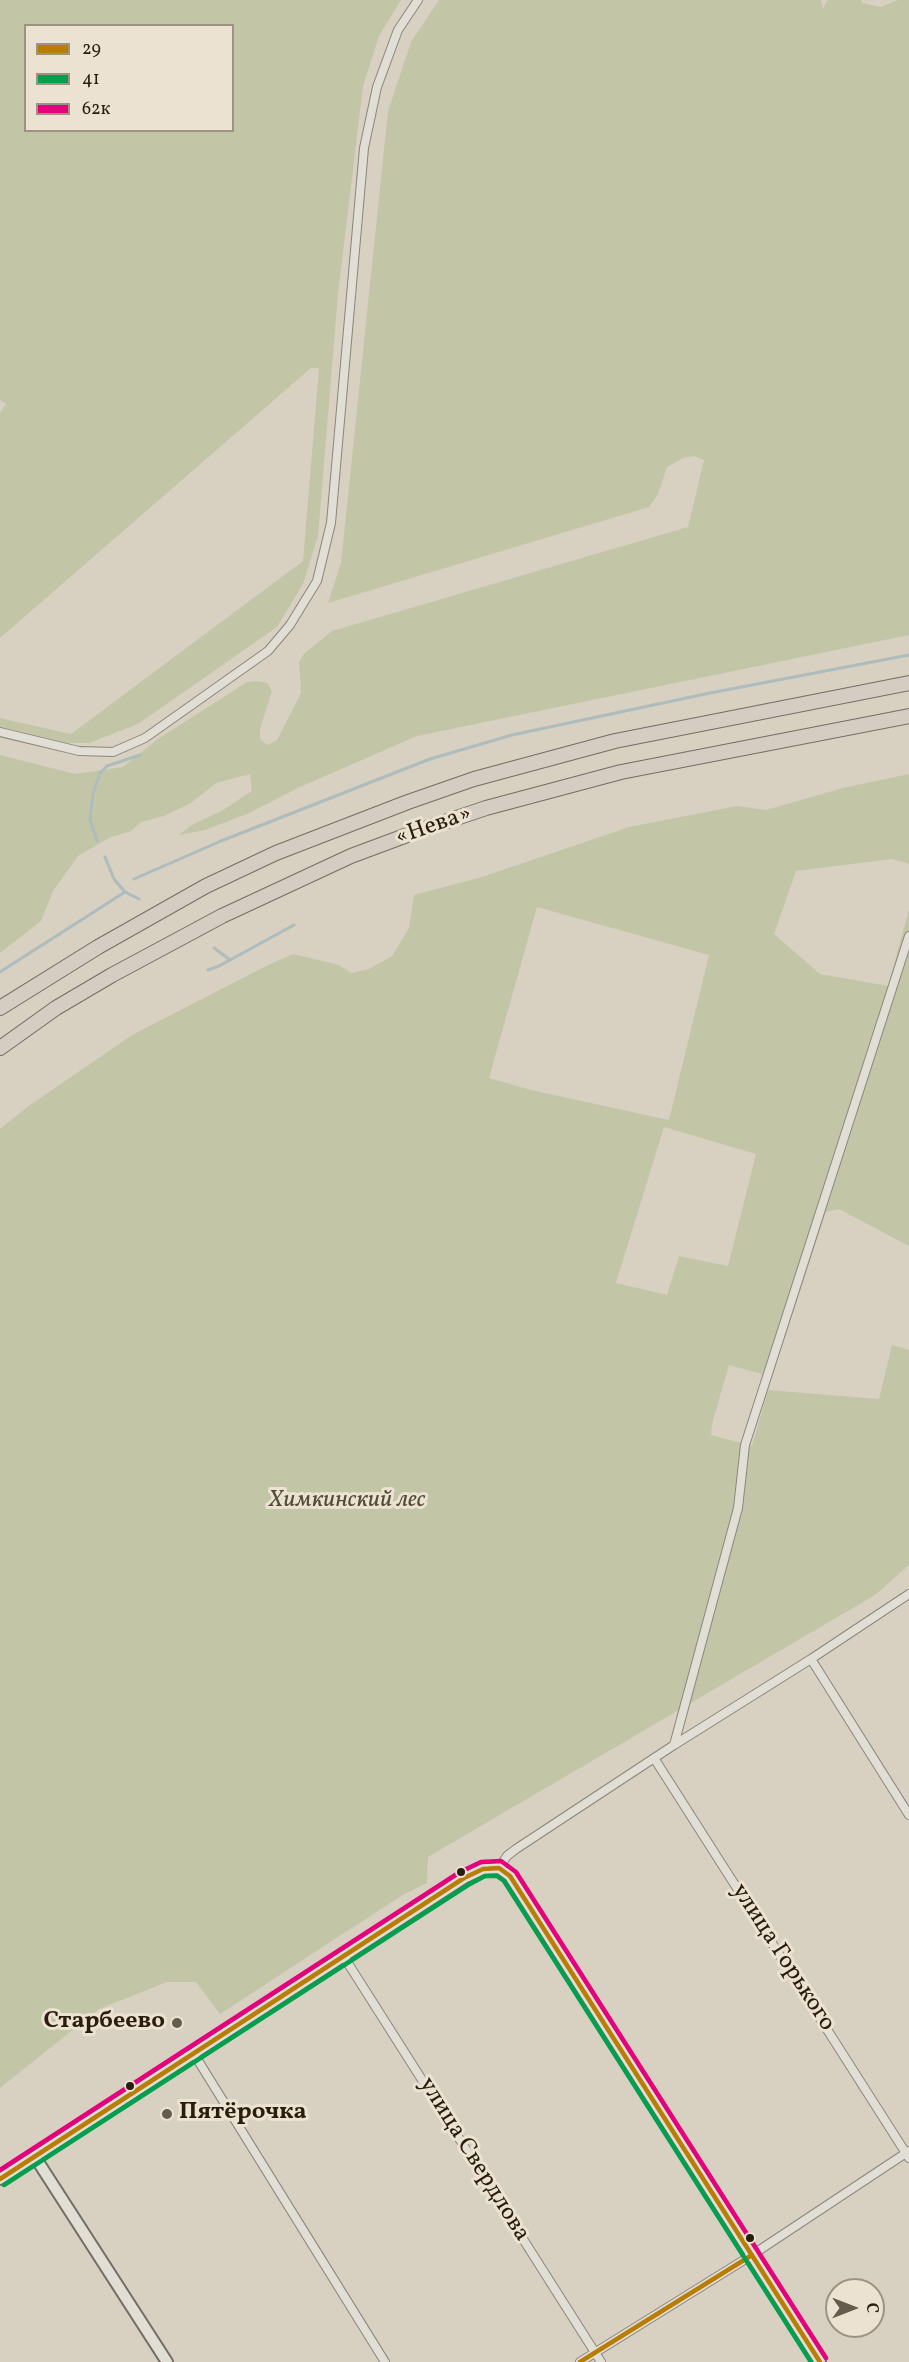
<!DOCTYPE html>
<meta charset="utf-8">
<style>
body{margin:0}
#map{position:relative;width:909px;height:2362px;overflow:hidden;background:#d8d0c1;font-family:Vollkorn,serif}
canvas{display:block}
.legend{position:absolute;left:24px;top:24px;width:210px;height:108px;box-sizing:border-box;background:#ece2d1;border:2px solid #9e9383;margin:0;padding:8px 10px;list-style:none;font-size:18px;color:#291d0e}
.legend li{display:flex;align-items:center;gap:12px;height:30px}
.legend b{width:30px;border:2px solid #9e9383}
.north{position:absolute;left:825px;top:2278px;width:60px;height:60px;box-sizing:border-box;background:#ece2d1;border:2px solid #9e9383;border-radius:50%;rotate:90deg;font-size:16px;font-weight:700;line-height:24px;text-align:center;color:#291d0e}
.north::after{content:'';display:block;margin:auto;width:21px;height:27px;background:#665c4d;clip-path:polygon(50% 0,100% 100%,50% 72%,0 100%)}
</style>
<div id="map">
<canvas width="909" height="2362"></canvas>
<ul class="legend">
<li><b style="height:8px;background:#b97d04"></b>29</li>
<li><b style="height:8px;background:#029f4e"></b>41</li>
<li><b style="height:8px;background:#e5007d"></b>62к</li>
</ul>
<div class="north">С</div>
</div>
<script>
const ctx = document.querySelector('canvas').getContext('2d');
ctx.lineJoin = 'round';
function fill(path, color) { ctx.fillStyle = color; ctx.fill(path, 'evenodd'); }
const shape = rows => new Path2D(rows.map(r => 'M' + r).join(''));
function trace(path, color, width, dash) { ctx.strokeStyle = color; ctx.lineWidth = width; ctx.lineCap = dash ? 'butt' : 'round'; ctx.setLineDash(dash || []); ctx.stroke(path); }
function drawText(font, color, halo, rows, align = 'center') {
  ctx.font = font + ' Vollkorn,serif'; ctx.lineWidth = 6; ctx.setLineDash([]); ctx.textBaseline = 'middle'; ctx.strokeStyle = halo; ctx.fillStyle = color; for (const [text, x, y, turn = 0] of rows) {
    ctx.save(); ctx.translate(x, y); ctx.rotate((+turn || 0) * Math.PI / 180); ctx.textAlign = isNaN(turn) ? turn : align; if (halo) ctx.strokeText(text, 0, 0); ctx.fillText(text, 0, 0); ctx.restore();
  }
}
const green = shape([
 [0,0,401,0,379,36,363,86,338,294,318,536,303,584,277,627,138,724,89,743,66,743,0,727,0,718,71,734,303,561,319,368,311,368,0,638,0,413,6,404,0,400],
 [26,26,232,26,232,130,26,130],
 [439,0,821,0,823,9,827,0,861,0,862,3,881,7,898,0,909,0,909,635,417,736,300,787,247,814,205,830,179,835,192,825,223,810,252,791,250,774,216,783,191,803,164,816,141,822,131,831,111,837,78,856,53,891,41,921,0,953,0,755,75,774,123,767,158,739,247,682,257,681,267,683,272,691,260,729,260,739,267,745,277,740,301,693,299,662,304,654,332,631,688,527,704,460,694,456,683,458,667,467,658,494,649,507,328,603,341,563,388,111,411,42],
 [909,774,909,864,892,859,796,871,774,934,820,974,888,986,909,910,909,1246,839,1209,826,1212,772,1377,729,1365,712,1424,711,1435,752,1446,768,1390,879,1399,892,1345,909,1350,909,1565,875,1595,428,1857,427,1883,401,1896,220,2014,196,1982,167,1982,99,2009,0,2088,0,1129,26,1108,132,1035,270,964,293,954,339,965,351,973,369,969,392,956,409,928,414,895,482,877,629,827,737,806,766,810,843,788],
 [537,907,709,955,669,1120,531,1090,489,1078],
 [664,1127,756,1154,728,1266,679,1256,667,1295,616,1283]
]);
const stream = shape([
 [97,841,90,819,93,793,100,773,107,766,140,755],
 [105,857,114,879,125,892,139,899],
 [134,879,221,841,430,759,512,735,710,693,909,655],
 [214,948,229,959],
 [208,970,219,966,294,925],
 [0,972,125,892]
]);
const street = shape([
 [0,732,79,751,113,752,145,738,268,651,290,625,317,581,331,523,364,148,377,87,398,30,418,0],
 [811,1659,909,1815],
 [674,1745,811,1659,909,1594],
 [654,1758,909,2158],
 [499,1868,507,1856,516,1849,674,1745,738,1508,745,1445,909,936],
 [344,1957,601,2362],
 [194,2054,385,2362],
 [580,2362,752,2255,909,2151]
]);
const secondary = shape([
 [35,2157,167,2362],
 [0,2179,464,1878,483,1869,499,1868,510,1876,820,2362]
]);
const highway = shape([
 [0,1008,98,947,206,886,276,853,408,802,474,779,615,741,909,683],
 [0,1048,56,1008,112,975,222,916,351,856,418,831,486,808,621,772,909,716]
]);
const bus1 = shape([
 [0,2179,464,1878,483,1869,499,1868,510,1876,820,2362],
 [580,2362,752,2255]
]);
const bus2 = shape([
 [4,2185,468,1885,485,1876,497,1876,504,1881,811,2362]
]);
const bus3 = shape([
 [0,2170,460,1872,481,1862,501,1861,516,1872,826,2358]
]);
const markers = [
 [461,1872,5,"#291d0e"],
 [177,2023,6,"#665c4d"],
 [130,2086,5,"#291d0e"],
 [167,2114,6,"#665c4d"],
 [750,2238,5,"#291d0e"]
];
const streetNames = [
 ["«Нева»",434,827,-19],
 ["улица Горького",782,1958,57],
 ["улица Свердлова",473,2160,58]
];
const parkNames = [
 ["Химкинский лес",347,1502]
];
const poiNames = [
 ["Старбеево",165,2023],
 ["Пятёрочка",179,2114,"left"]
];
fill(green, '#c2c6a7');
trace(stream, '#adbcbd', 3);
trace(street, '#8c857b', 10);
trace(secondary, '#736d64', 14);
trace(highway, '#736d64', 16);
trace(street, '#e1ded6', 8);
trace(secondary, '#e1ded6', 10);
trace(highway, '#d5cdc1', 14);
trace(bus1, '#b97d04', 4.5);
trace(bus2, '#029f4e', 4.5);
trace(bus3, '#e5007d', 4.5);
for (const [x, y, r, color] of markers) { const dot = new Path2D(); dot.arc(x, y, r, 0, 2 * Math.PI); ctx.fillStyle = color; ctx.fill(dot); trace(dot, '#ece2d1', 2); }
drawText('24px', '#291d0e', '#ece2d1', streetNames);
drawText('italic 24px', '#524d35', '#ece2d1', parkNames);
drawText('bold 24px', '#291d0e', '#ece2d1', poiNames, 'right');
</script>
